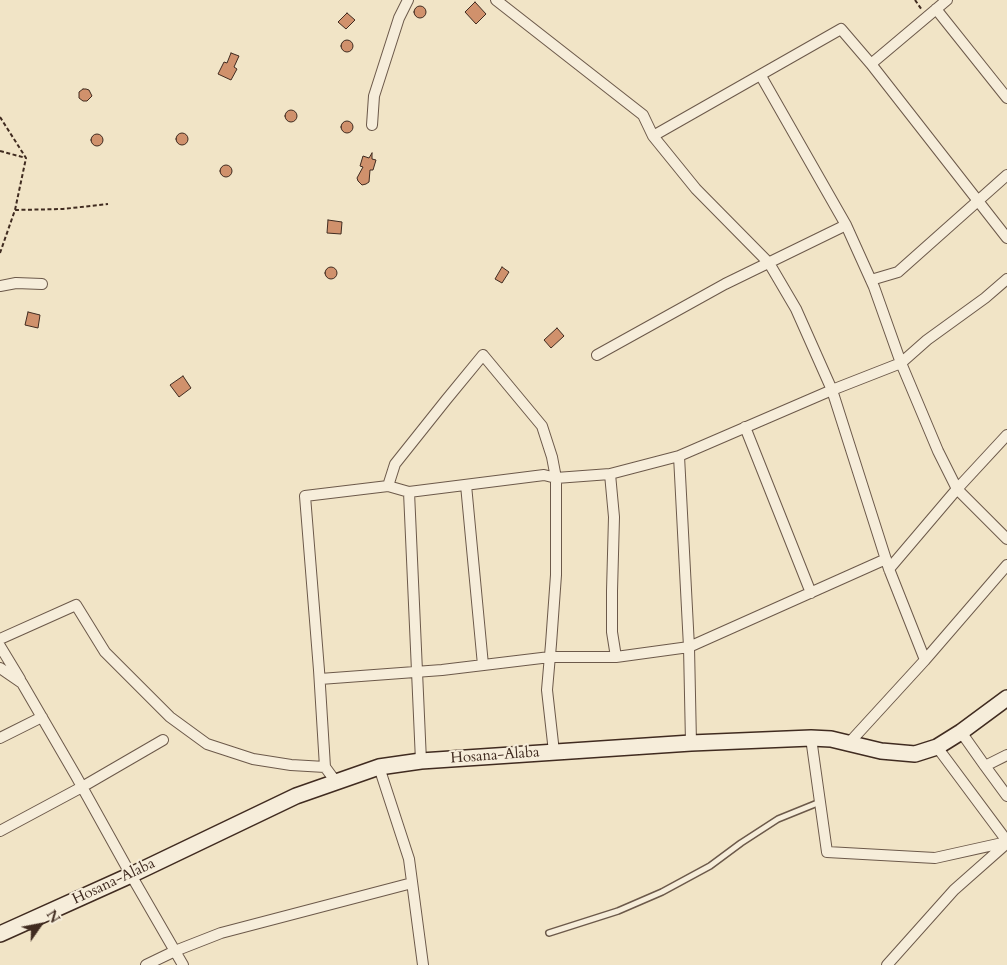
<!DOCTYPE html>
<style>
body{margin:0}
#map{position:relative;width:1007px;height:965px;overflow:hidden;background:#f1e4c6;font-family:Cardo,serif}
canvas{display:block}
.north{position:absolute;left:15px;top:900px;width:50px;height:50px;-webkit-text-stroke:4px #f6edda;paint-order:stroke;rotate:57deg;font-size:14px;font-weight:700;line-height:20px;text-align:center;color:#402b20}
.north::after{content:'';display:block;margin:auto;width:18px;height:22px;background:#402b20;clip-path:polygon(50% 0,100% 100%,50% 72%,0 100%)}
</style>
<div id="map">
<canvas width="1007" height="965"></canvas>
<div class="north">N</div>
</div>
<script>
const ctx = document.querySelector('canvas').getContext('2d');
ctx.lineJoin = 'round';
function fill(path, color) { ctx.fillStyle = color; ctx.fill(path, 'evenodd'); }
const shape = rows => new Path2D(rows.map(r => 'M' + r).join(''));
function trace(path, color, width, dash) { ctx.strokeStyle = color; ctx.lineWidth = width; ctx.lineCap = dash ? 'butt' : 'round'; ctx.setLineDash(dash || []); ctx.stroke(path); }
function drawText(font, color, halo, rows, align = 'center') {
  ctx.font = font + ' Cardo,serif'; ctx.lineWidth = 4; ctx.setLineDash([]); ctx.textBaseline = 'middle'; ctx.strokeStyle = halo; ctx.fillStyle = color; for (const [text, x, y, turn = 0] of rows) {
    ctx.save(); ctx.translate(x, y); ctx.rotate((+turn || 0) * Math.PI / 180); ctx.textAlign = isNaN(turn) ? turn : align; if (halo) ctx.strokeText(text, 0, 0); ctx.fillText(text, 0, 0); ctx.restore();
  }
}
const building = shape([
 [475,2,486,14,476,24,465,12,475,2],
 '414 12a6 6 0 1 1 12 0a6 6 0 1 1-12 0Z',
 [347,13,355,20,346,29,338,22,347,13],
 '341 46a6 6 0 1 1 12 0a6 6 0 1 1-12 0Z',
 [231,53,239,56,234,67,237,69,231,80,218,74,224,62,227,63,231,53],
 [83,89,86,89,89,90,92,96,87,101,83,101,79,98,79,92,83,89],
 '285 116a6 6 0 1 1 12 0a6 6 0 1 1-12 0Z',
 '341 127a6 6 0 1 1 12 0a6 6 0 1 1-12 0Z',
 '176 139a6 6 0 1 1 12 0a6 6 0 1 1-12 0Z',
 '91 140a6 6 0 1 1 12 0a6 6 0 1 1-12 0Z',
 [372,153,372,159,376,160,373,170,370,170,369,182,366,184,362,185,358,181,357,178,363,167,360,166,363,156,369,158,372,153],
 '220 171a6 6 0 1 1 12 0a6 6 0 1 1-12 0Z',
 [328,220,342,222,341,234,327,233,328,220],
 '325 273a6 6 0 1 1 12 0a6 6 0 1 1-12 0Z',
 [502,267,509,272,502,283,495,279,502,267],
 [28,312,40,315,38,328,25,325,28,312],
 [557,328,564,336,551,348,544,340,557,328],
 [183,376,191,388,179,397,170,385,183,376]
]);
const path = shape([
 [915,0,922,10],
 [0,117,26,158,15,210],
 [0,151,26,158],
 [0,253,15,210,63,209,108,204]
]);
const service = shape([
 [549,933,618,911,662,892,710,866,741,843,778,819,820,802]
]);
const minor = shape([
 [496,0,643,115,653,136,696,189,769,263,796,309,832,390,889,569,925,660],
 [936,9,1007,98],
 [871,64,947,0],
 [761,76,846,225,874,287,901,363,938,451,957,489,1007,539],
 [372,125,374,96,399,18,408,0],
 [653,136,841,29,871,64,1007,238],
 [871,280,898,272,1007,175],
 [0,286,16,283,42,284],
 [597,355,725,284,846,225],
 [745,427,811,593],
 [679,456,689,647,691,743],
 [610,474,614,517,612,591,612,632,616,657],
 [466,485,483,665],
 [388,486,395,464,446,400,483,355,542,426,552,457,556,478,556,575,551,644,547,690,554,752],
 [409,492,421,761],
 [889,569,957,489,1007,435],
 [0,639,76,605,105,652,170,717,207,744,253,759,291,765,325,767,336,782],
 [0,646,20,679],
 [0,668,22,683,76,776,131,875,183,965],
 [320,679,442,670,550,657,616,657,689,647,886,559],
 [961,732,985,766,1007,755],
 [0,738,42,717],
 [811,738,827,852,935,858,1007,842],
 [849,743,925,660,1007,565],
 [937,747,1007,841],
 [985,766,1007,796],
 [325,767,319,670,305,496,388,486,409,492,544,475,556,478,610,474,679,456,832,390,901,363,927,340,985,298,1007,279],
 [379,767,409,859,423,965],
 [0,831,82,787,163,740],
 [146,965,175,951,221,933,412,883],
 [887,965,954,890,1006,844]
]);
const secondary = shape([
 [0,934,131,875,296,796,379,767,421,761,691,743,811,738,831,739,881,751,915,754,937,747,961,732,1007,698]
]);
const streetNames = [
 ["Hosana-Alaba",495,756,-4],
 ["Hosana-Alaba",114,882,-25]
];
fill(building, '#d0916c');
trace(building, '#402b20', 1);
trace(service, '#6c594a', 8);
trace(minor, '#6c594a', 12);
trace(secondary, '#402b20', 18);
trace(path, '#402b20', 2, [4, 2.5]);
trace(service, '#f6edda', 5);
trace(minor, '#f6edda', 10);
trace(secondary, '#f6edda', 15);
drawText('15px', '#402b20', '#f6edda', streetNames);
</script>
